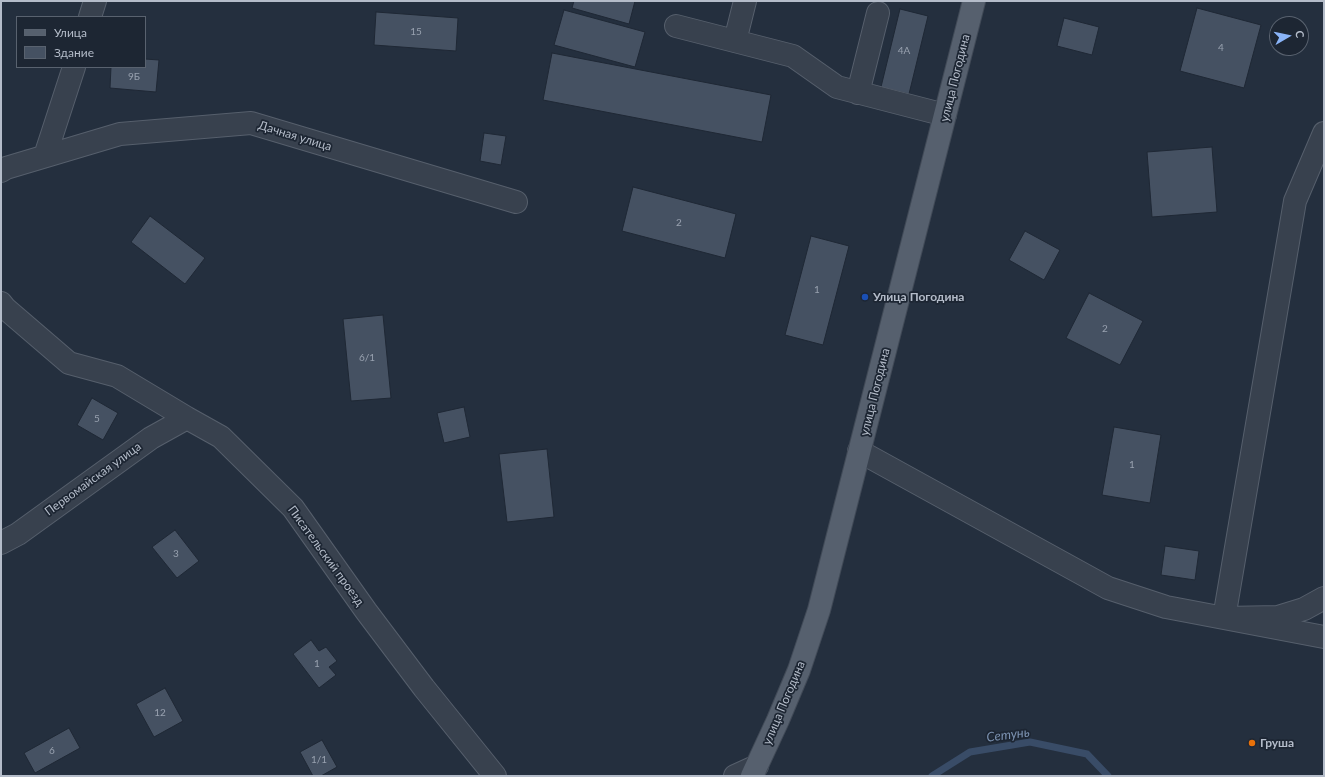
<!DOCTYPE html>
<meta charset="utf-8">
<style>
body{margin:0}
#map{position:relative;width:1325px;height:777px;overflow:hidden;background:#242f3e;font-family:Lato,sans-serif}
canvas{display:block}
.frame{position:absolute;inset:0;border:2px solid #b4bcc9;pointer-events:none}
.legend{position:absolute;left:16px;top:16px;width:130px;height:52px;box-sizing:border-box;background:#1d2633;border:1px solid #59626f;margin:0;padding:5px 7px;list-style:none;font-size:12px;color:#b4bcc9}
.legend li{display:flex;align-items:center;gap:8px;height:20px}
.legend b{width:20px;border:1px solid #59626f}
.north{position:absolute;left:1269px;top:16px;width:40px;height:40px;box-sizing:border-box;background:#1d2633;border:1px solid #59626f;border-radius:50%;rotate:81deg;font-size:11px;font-weight:700;line-height:16px;text-align:center;color:#b4bcc9}
.north::after{content:'';display:block;margin:auto;width:14px;height:18px;background:#8ab4f8;clip-path:polygon(50% 0,100% 100%,50% 72%,0 100%)}
</style>
<div id="map">
<canvas width="1325" height="777"></canvas>
<div class="frame"></div>
<ul class="legend">
<li><b style="height:5px;background:#56606e"></b>Улица</li>
<li><b style="height:11px;background:#455162"></b>Здание</li>
</ul>
<div class="north">С</div>
</div>
<script>
const ctx = document.querySelector('canvas').getContext('2d');
ctx.lineJoin = 'round';
const shape = rows => new Path2D(rows.map(r => 'M' + r).join(''));
function trace(path, color, width, dash) { ctx.strokeStyle = color; ctx.lineWidth = width; ctx.lineCap = dash ? 'butt' : 'round'; ctx.setLineDash(dash || []); ctx.stroke(path); }
function fill(path, color) { ctx.fillStyle = color; ctx.fill(path, 'evenodd'); }
function drawText(font, color, halo, rows, align = 'center') {
  ctx.font = font + ' Lato,sans-serif'; ctx.lineWidth = 3.5; ctx.setLineDash([]); ctx.textBaseline = 'middle'; ctx.strokeStyle = halo; ctx.fillStyle = color; for (const [text, x, y, turn = 0] of rows) {
    ctx.save(); ctx.translate(x, y); ctx.rotate((+turn || 0) * Math.PI / 180); ctx.textAlign = isNaN(turn) ? turn : align; if (halo) ctx.strokeText(text, 0, 0); ctx.fillText(text, 0, 0); ctx.restore();
  }
}
const stream = shape([
 [932,776,970,752,1030,742,1087,754,1108,776]
]);
const building = shape([
 [574,1,635,1,629,24,572,8,574,1],
 [1197,8,1261,25,1244,88,1180,71,1197,8],
 [900,9,928,16,909,94,881,87,900,9],
 [564,10,645,32,635,67,554,45,564,10],
 [376,12,458,18,456,51,374,45,376,12],
 [1064,18,1099,27,1092,55,1057,46,1064,18],
 [552,53,771,95,762,142,543,100,552,53],
 [145,59,159,60,156,92,110,88,111,67,145,67,145,59],
 [484,133,506,136,501,165,480,161,484,133],
 [1212,147,1217,212,1152,217,1147,152,1212,147],
 [633,187,736,214,725,258,622,231,633,187],
 [150,216,205,258,185,284,131,242,150,216],
 [1025,231,1060,250,1044,280,1009,260,1025,231],
 [811,236,849,246,823,345,785,335,811,236],
 [1089,293,1143,321,1120,365,1066,338,1089,293],
 [383,315,391,398,351,401,343,319,383,315],
 [92,398,118,413,103,440,77,425,92,398],
 [464,407,470,437,444,443,437,413,464,407],
 [1114,427,1161,435,1150,503,1102,495,1114,427],
 [547,449,554,517,507,522,499,454,547,449],
 [175,530,199,561,177,578,152,547,175,530],
 [1165,546,1199,551,1195,580,1161,575,1165,546],
 [311,640,319,651,326,647,337,661,329,667,336,675,319,688,293,654,311,640],
 [165,688,183,721,154,737,136,704,165,688],
 [69,728,80,748,35,773,24,753,69,728],
 [322,740,337,767,321,776,313,776,300,752,322,740]
]);
const minor = shape([
 [90,17,95,1],
 [676,26,793,56,837,87,945,115],
 [735,41,745,1],
 [858,93,878,13],
 [1324,133,1295,201,1224,618,1278,617,1304,609,1324,598],
 [45,156,74,67],
 [1,171,6,168,120,134,251,123,516,202],
 [1,303,5,308,69,363,117,376,187,418,221,437,293,508,366,611,424,688,495,776],
 [859,451,1108,588,1166,607,1324,637],
 [1,543,18,534,151,438,187,418],
 [735,776,757,766]
]);
const major = shape([
 [752,776,778,720,799,670,819,610,974,1]
]);
const markers = [
 [865,297,4,"#1a4fb4"],
 [1252,743,4,"#e8710a"]
];
const numberNames = [
 ["15",416,32],
 ["4",1221,48],
 ["4А",904,51],
 ["9Б",134,77],
 ["2",679,223],
 ["1",817,290],
 ["2",1105,329],
 ["6/1",367,358],
 ["5",97,419],
 ["1",1132,465],
 ["3",176,554],
 ["1",317,664],
 ["12",160,713],
 ["6",52,751],
 ["1/1",319,760]
];
const streetNames = [
 ["улица Погодина",955,78,-76],
 ["Дачная улица",295,136,17],
 ["улица Погодина",875,392,-76],
 ["Первомайская улица",93,479,-36],
 ["Писательский проезд",326,556,54],
 ["улица Погодина",784,703,-67]
];
const poiNames = [
 ["Улица Погодина",873,297],
 ["Груша",1260,743]
];
const waterNames = [
 ["Сетунь",1008,735,-7]
];
trace(stream, '#394c67', 7);
fill(building, '#455162');
trace(building, '#1f2835', 1);
trace(minor, '#565f6c', 24);
trace(major, '#414a57', 24);
trace(minor, '#38414e', 22);
trace(major, '#56606e', 22);
for (const [x, y, r, color] of markers) { const dot = new Path2D(); dot.arc(x, y, r, 0, 2 * Math.PI); ctx.fillStyle = color; ctx.fill(dot); trace(dot, '#1d2633', 1.5); }
drawText('10px', '#98a1af', null, numberNames);
drawText('12px', '#b4bcc9', '#1d2633', streetNames);
drawText('bold 12px', '#b4bcc9', '#1d2633', poiNames, 'left');
drawText('italic 13px', '#7c92b1', '#1d2633', waterNames);
</script>
